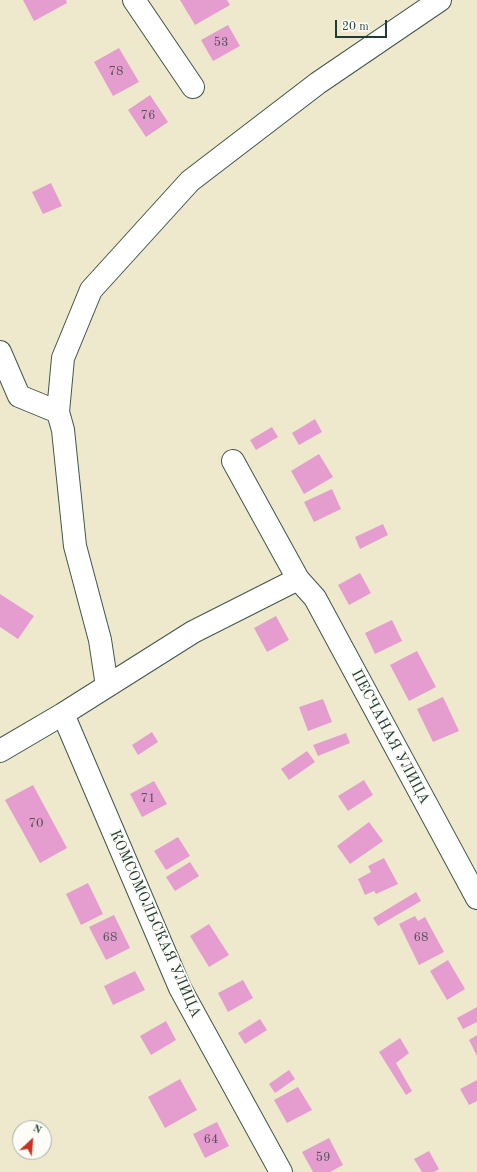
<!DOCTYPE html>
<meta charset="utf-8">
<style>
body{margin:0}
#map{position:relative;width:477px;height:1172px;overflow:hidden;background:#eee9cd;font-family:"Old Standard TT",serif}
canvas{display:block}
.north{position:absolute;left:12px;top:1120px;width:40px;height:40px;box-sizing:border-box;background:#fdfcf7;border:1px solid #a4b0a9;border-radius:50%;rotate:26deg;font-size:11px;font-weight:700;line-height:16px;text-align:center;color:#1f3d34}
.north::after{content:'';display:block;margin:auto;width:14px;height:18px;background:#c8321e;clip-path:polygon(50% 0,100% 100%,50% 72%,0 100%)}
.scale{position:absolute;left:335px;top:20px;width:52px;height:18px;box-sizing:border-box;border:2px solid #1f3d34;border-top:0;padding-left:5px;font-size:12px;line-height:14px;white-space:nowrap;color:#1f3d34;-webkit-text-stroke:3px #fdfcf7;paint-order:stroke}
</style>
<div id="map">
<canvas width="477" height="1172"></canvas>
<div class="north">N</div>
<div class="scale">20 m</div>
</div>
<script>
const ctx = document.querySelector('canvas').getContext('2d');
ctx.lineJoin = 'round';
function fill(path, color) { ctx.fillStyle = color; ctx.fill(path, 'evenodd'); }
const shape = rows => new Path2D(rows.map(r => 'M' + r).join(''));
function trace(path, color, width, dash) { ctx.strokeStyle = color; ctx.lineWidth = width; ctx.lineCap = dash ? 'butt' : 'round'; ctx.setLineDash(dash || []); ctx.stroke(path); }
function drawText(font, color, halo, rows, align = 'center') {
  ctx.font = font + ' "Old Standard TT",serif'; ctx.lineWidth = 3.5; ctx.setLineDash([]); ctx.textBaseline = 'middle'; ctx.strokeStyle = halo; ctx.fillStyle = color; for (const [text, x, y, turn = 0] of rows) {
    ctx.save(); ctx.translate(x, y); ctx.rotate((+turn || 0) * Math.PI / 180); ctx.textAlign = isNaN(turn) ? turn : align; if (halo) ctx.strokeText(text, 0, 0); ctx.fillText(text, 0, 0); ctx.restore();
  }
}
const building = shape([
 [23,0,66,0,67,3,34,21],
 [180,0,227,0,230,5,195,25],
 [228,25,240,46,213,61,201,40],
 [119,48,139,82,113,96,94,62],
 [150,95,168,122,146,137,128,110],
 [51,183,62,206,43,214,32,192],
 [315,419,322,432,299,445,292,433],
 [272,427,278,437,256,450,250,440],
 [319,454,333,477,304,494,291,471],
 [332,489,341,509,314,522,304,502],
 [383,524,388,535,360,549,355,537],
 [360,573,371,593,349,605,338,585],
 [0,594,34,616,18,639,0,627],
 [276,616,289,640,267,652,254,628],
 [392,620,402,641,375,654,365,633],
 [417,651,436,687,409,701,390,665],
 [443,697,459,731,433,742,417,709],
 [323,699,332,722,308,731,299,707],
 [152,732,158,742,138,755,132,745],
 [346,733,350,743,318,756,313,745],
 [307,751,315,762,289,780,281,769],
 [364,780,373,795,348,811,338,796],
 [154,781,167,804,142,817,130,794],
 [33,785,67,848,40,863,5,800],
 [369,822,383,841,350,864,337,846],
 [178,837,190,856,166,870,154,851],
 [384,858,398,884,376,894,374,891,365,895,358,879,371,872,368,866],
 [190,862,199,876,175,891,166,877],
 [88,883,103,914,81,925,66,894],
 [416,892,421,901,378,926,373,918],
 [114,915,130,948,106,960,89,927],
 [415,916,418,921,425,917,444,952,419,965,399,924],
 [209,924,229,955,209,967,190,936],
 [448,960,465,989,447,1000,430,971],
 [135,971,145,990,113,1005,104,986],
 [243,980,253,998,228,1012,218,993],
 [477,1007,477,1022,463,1029,457,1018],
 [260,1019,267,1030,245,1044,238,1033],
 [166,1021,176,1040,151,1055,140,1036],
 [477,1035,477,1056,469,1040],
 [400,1038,409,1053,396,1063,412,1091,406,1095,379,1052],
 [289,1070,295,1079,275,1093,269,1084],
 [180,1079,197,1110,165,1128,148,1097],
 [477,1080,477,1101,469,1105,460,1089],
 [298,1087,312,1110,287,1123,274,1100],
 [217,1122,229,1146,205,1158,193,1134],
 [329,1138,343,1165,330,1172,313,1172,302,1152],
 [429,1151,439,1169,434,1172,422,1172,414,1159]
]);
const minor = shape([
 [134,0,193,87],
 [0,352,19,396,58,412],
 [233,461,298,579,315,598,477,898],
 [107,686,100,640,75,546,63,430,58,412,63,358,91,290,190,181,318,83,440,0],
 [63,714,180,988,281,1172],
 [0,751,63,714,193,632,298,579]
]);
const numberNames = [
 ["53",221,43],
 ["78",116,72],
 ["76",148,116],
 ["71",148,799],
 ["70",36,824],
 ["68",110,938],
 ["68",421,938],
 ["64",211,1140],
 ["59",323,1158]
];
const streetNames = [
 ["ПЕСЧАНАЯ УЛИЦА",390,737,62],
 ["КОМСОМОЛЬСКАЯ УЛИЦА",155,924,66]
];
fill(building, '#e49dce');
trace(minor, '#3e574b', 24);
trace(minor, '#fff', 22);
drawText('13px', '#50555a', null, numberNames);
drawText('15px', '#1f3d34', '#fdfcf7', streetNames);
</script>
